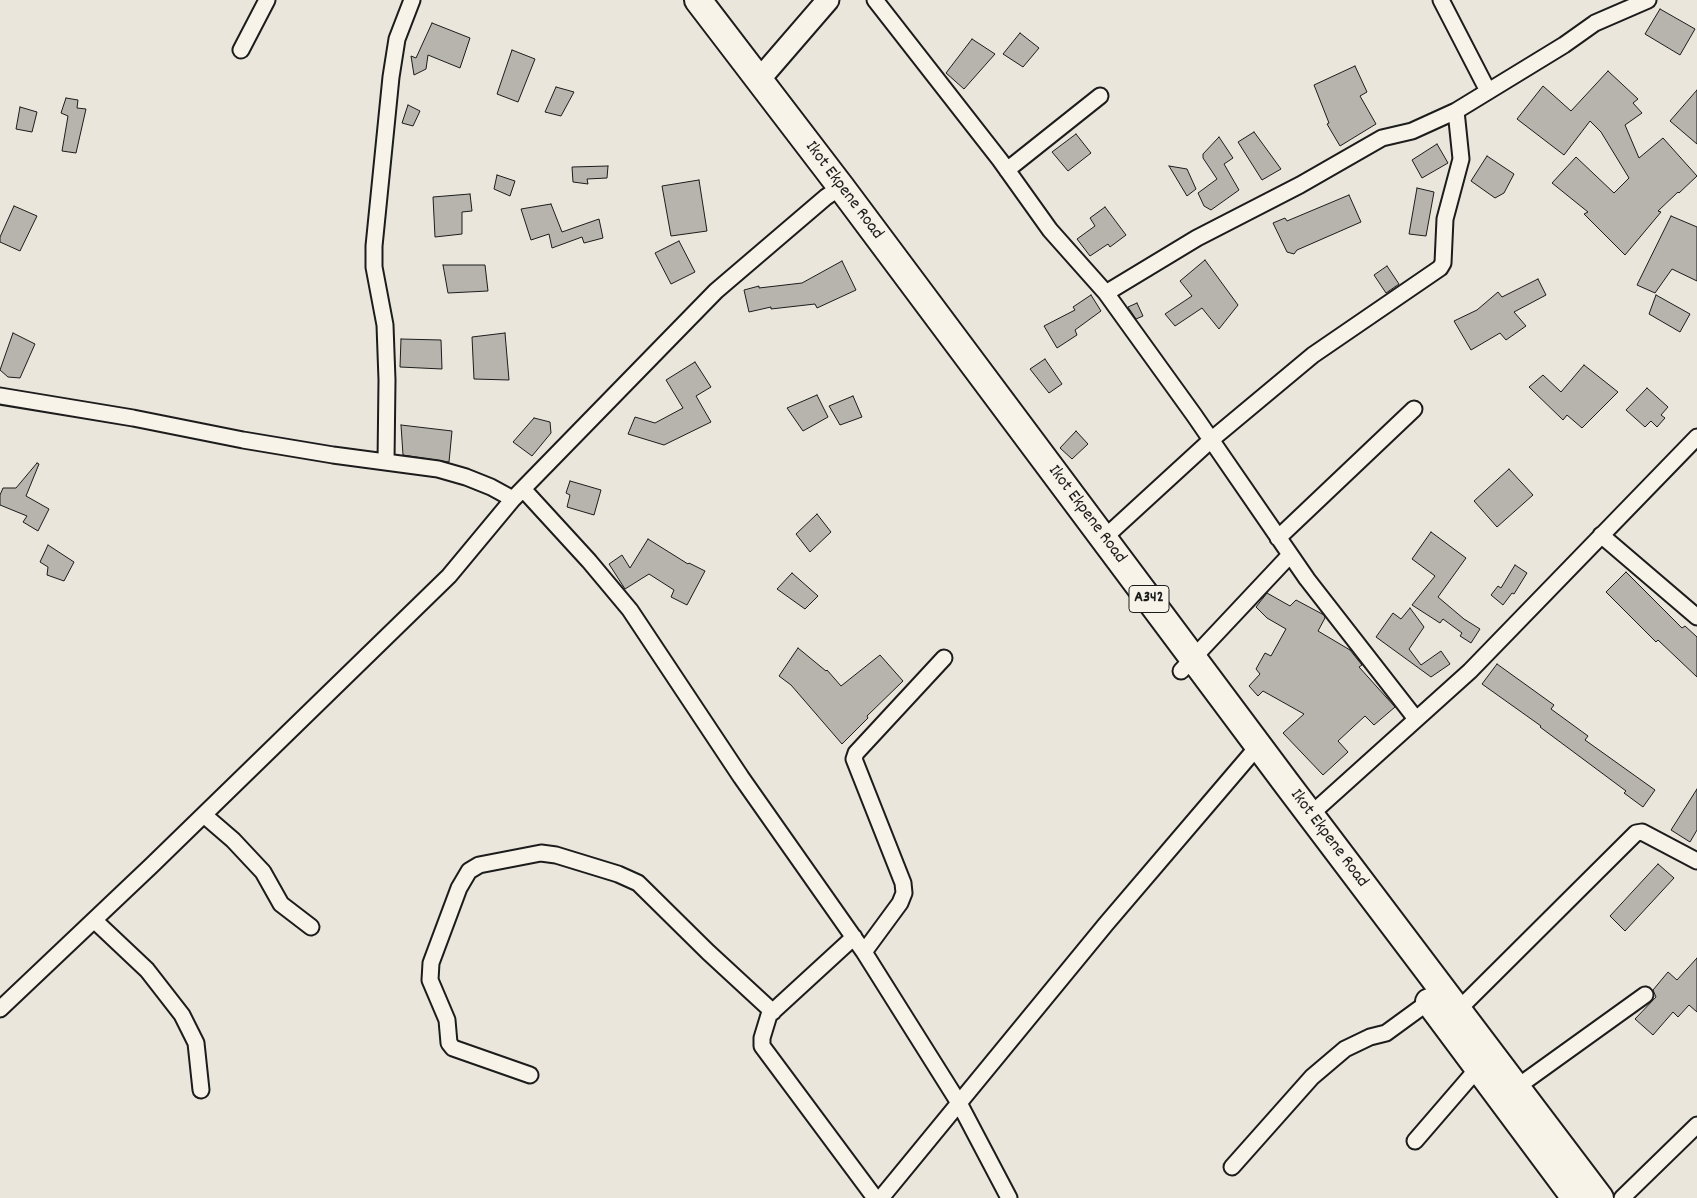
<!DOCTYPE html>
<style>
body{margin:0}
canvas{display:block;background:#eae6dc}
</style>
<canvas width="1697" height="1198"></canvas>
<script>
const ctx = document.querySelector('canvas').getContext('2d');
ctx.lineJoin = 'round';
function fill(path, color) { ctx.fillStyle = color; ctx.fill(path, 'evenodd'); }
const shape = rows => new Path2D(rows.map(r => 'M' + r).join(''));
function trace(path, color, width, dash) { ctx.strokeStyle = color; ctx.lineWidth = width; ctx.lineCap = dash ? 'butt' : 'round'; ctx.setLineDash(dash || []); ctx.stroke(path); }
function drawText(font, color, halo, rows, align = 'center') {
  ctx.font = font + ' Dekko,sans-serif'; ctx.lineWidth = 4.5; ctx.setLineDash([]); ctx.textBaseline = 'middle'; ctx.strokeStyle = halo; ctx.fillStyle = color; for (const [text, x, y, turn = 0] of rows) {
    ctx.save(); ctx.translate(x, y); ctx.rotate((+turn || 0) * Math.PI / 180); ctx.textAlign = isNaN(turn) ? turn : align; if (halo) ctx.strokeText(text, 0, 0); ctx.fillText(text, 0, 0); ctx.restore();
  }
}
const building = shape([
 [1660,9,1695,29,1680,55,1645,34,1660,9],
 [432,23,470,38,460,68,428,55,426,69,414,75,411,56,416,58,432,23],
 [1020,33,1039,48,1023,67,1003,54,1020,33],
 [972,39,995,54,964,89,946,73,972,39],
 [512,50,535,59,518,102,497,94,512,50],
 [1355,66,1367,92,1360,96,1376,124,1340,146,1327,124,1329,123,1314,85,1355,66],
 [1608,71,1638,99,1633,103,1642,113,1625,125,1639,158,1663,138,1697,176,1679,193,1678,192,1658,211,1661,212,1625,255,1584,214,1588,212,1552,183,1576,157,1614,193,1629,178,1601,132,1590,121,1564,155,1517,119,1543,86,1571,111,1608,71],
 [556,87,574,92,561,116,545,112,556,87],
 [1697,90,1697,144,1670,121,1697,90],
 [66,98,78,100,77,108,86,109,76,153,62,151,68,116,61,113,66,98],
 [408,105,420,111,413,126,402,123,408,105],
 [20,107,37,112,32,132,16,129,20,107],
 [1254,132,1281,169,1262,180,1238,142,1254,132],
 [1076,134,1091,153,1068,171,1052,152,1076,134],
 [1219,137,1233,158,1224,164,1239,190,1211,210,1204,206,1198,193,1217,179,1203,158,1203,154,1219,137],
 [1437,144,1448,163,1422,178,1412,160,1437,144],
 [1487,156,1514,174,1504,193,1495,198,1471,181,1487,156],
 [608,166,607,178,587,179,588,184,573,182,572,167,608,166],
 [1169,166,1187,169,1196,189,1187,196,1169,166],
 [497,175,515,181,510,196,494,189,497,175],
 [699,180,707,231,671,236,662,186,699,180],
 [1417,188,1434,192,1426,236,1409,234,1417,188],
 [470,194,472,211,462,212,462,234,435,237,433,197,470,194],
 [1349,195,1361,222,1297,250,1294,254,1287,252,1273,223,1285,218,1287,221,1349,195],
 [551,204,562,232,599,219,603,238,584,243,582,237,552,248,549,234,531,240,521,209,551,204],
 [14,206,37,216,20,251,0,242,0,237,14,206],
 [1105,207,1126,235,1110,247,1108,244,1090,256,1077,239,1095,226,1090,218,1105,207],
 [1671,216,1697,227,1697,281,1672,269,1655,293,1637,285,1671,216],
 [679,241,695,272,671,284,655,253,679,241],
 [1205,260,1238,305,1219,329,1202,308,1175,326,1165,314,1192,296,1180,281,1205,260],
 [842,261,856,290,817,308,815,304,771,309,771,307,749,312,744,290,759,286,759,288,802,283,842,261],
 [443,265,485,265,488,291,448,293,443,265],
 [1387,266,1399,284,1386,293,1374,275,1387,266],
 [1538,279,1546,295,1514,312,1526,326,1506,340,1500,333,1471,350,1454,321,1477,310,1498,292,1502,297,1538,279],
 [1091,295,1101,311,1075,330,1077,335,1057,348,1044,326,1075,310,1073,307,1091,295],
 [1656,295,1690,314,1680,332,1649,314,1656,295],
 [1137,303,1143,316,1136,319,1128,307,1137,303],
 [13,333,35,344,20,378,8,377,0,370,13,333],
 [505,333,509,380,474,379,472,337,505,333],
 [401,339,441,340,442,369,400,367,401,339],
 [1045,359,1062,384,1049,393,1030,369,1045,359],
 [695,362,711,387,696,396,711,422,664,445,628,434,635,417,655,423,683,408,666,380,695,362],
 [1584,365,1618,392,1582,428,1567,415,1563,420,1529,387,1543,375,1561,392,1584,365],
 [1647,388,1668,407,1661,415,1665,418,1657,427,1651,421,1645,427,1626,410,1647,388],
 [817,395,828,417,803,431,787,408,817,395],
 [853,396,862,417,840,425,829,406,853,396],
 [534,418,550,422,551,433,532,456,513,442,534,418],
 [401,425,452,431,449,462,403,455,401,425],
 [1076,431,1088,444,1072,459,1060,448,1076,431],
 [37,463,39,464,26,496,49,509,38,531,23,522,27,516,0,505,0,495,3,488,16,488,37,463],
 [1509,469,1533,495,1497,527,1474,501,1509,469],
 [570,481,601,490,594,515,567,507,570,495,566,493,570,481],
 [817,514,831,532,810,552,796,534,817,514],
 [1431,532,1466,558,1438,597,1464,619,1480,629,1471,643,1460,636,1462,633,1443,619,1440,623,1412,605,1435,576,1412,559,1431,532],
 [648,539,688,564,689,563,705,571,687,605,671,597,674,590,649,574,625,589,609,564,622,555,630,568,648,539],
 [48,545,74,562,64,581,47,575,48,567,40,562,48,545],
 [1515,565,1527,573,1514,594,1512,593,1503,605,1491,595,1498,586,1501,588,1515,565],
 [1626,572,1682,628,1685,626,1697,637,1697,677,1658,640,1656,642,1606,592,1626,572],
 [792,573,818,596,805,609,777,589,792,573],
 [1267,593,1290,606,1296,600,1324,615,1325,618,1318,631,1350,650,1362,665,1359,667,1395,707,1374,725,1365,716,1338,741,1348,752,1323,775,1283,733,1304,714,1263,691,1258,696,1249,686,1260,674,1256,669,1265,653,1271,656,1286,629,1267,618,1256,607,1267,593],
 [1410,608,1424,627,1409,649,1421,665,1441,651,1450,664,1431,677,1376,637,1393,613,1401,619,1410,608],
 [798,648,826,671,827,670,841,686,880,655,903,681,867,716,868,718,842,744,791,685,779,676,798,648],
 [1497,664,1554,705,1551,709,1588,736,1585,740,1655,790,1643,807,1624,793,1626,791,1540,727,1541,726,1482,684,1497,664],
 [1697,789,1697,830,1690,842,1671,830,1697,789],
 [1658,864,1674,878,1625,931,1610,916,1658,864],
 [1697,958,1697,1012,1689,1005,1678,1017,1673,1012,1653,1035,1635,1019,1656,997,1653,990,1668,972,1677,980,1697,958]
]);
const street = shape([
 [875,0,1000,160,1050,230,1106,293,1194,415,1307,579,1416,719],
 [1441,0,1488,91],
 [241,50,267,0],
 [1007,170,1100,96],
 [1106,293,1197,238,1300,185,1382,138,1412,131,1456,111,1564,45,1595,23,1648,0],
 [0,396,133,418,243,440,333,455,438,469,466,477,491,487,513,499],
 [386,462,387,380,385,325,374,267,374,246,391,77,397,39,412,0],
 [523,489,589,561,630,610,741,777,864,952,959,1103,1009,1198],
 [1601,535,1697,617],
 [1278,538,1414,409],
 [1103,539,1211,440,1313,355,1440,268,1443,263,1445,219,1461,159,1456,111],
 [1181,671,1290,555],
 [204,815,233,840,263,872,281,904,311,927],
 [1310,815,1470,671,1697,437],
 [94,920,147,970,182,1015,196,1043,201,1090],
 [854,937,769,1015,762,1038,762,1046,875,1198],
 [864,952,900,903,904,893,903,883,854,759,856,753,944,658],
 [0,1009,151,866,449,576,513,499,716,291,826,197,841,187],
 [1453,1015,1636,833,1642,832,1697,861],
 [530,1075,453,1048,449,1043,447,1020,430,980,431,963,459,888,469,871,479,865,541,853,556,855,618,874,638,883,708,952,773,1012],
 [1517,1087,1645,995],
 [1415,1141,1478,1068],
 [1232,1167,1312,1077,1345,1049,1370,1037,1386,1033,1434,998],
 [881,1198,1106,924,1258,746],
 [1622,1198,1697,1125]
]);
const secondary = shape([
 [758,81,828,0]
]);
const highway = shape([
 [698,0,841,187,1287,784,1600,1198],
 [1429,1002,1575,1198]
]);
const shields = [
 [1149,599,40]
];
const shieldNames = [
 ["A342",1149,599]
];
const streetNames = [
 ["Ikot Ekpene Road",843,191,53],
 ["Ikot Ekpene Road",1086,515,53],
 ["Ikot Ekpene Road",1328,839,53]
];
fill(building, '#b6b4ac');
trace(building, '#1c1c1c', 1);
trace(street, '#1c1c1c', 19);
trace(secondary, '#1c1c1c', 25);
trace(highway, '#1c1c1c', 30);
trace(street, '#f7f3e8', 15);
trace(secondary, '#f7f3e8', 21);
trace(highway, '#f7f3e8', 26);
for (const [x, y, w] of shields) { const box = new Path2D(); box.roundRect(x - w / 2, y - 13.5, w, 27, 4); ctx.fillStyle = '#f7f3e8'; ctx.fill(box); trace(box, '#1c1c1c', 1); }
drawText('bold 16px', '#1c1c1c', null, shieldNames);
drawText('18px', '#1c1c1c', '#f7f3e8', streetNames);
</script>
